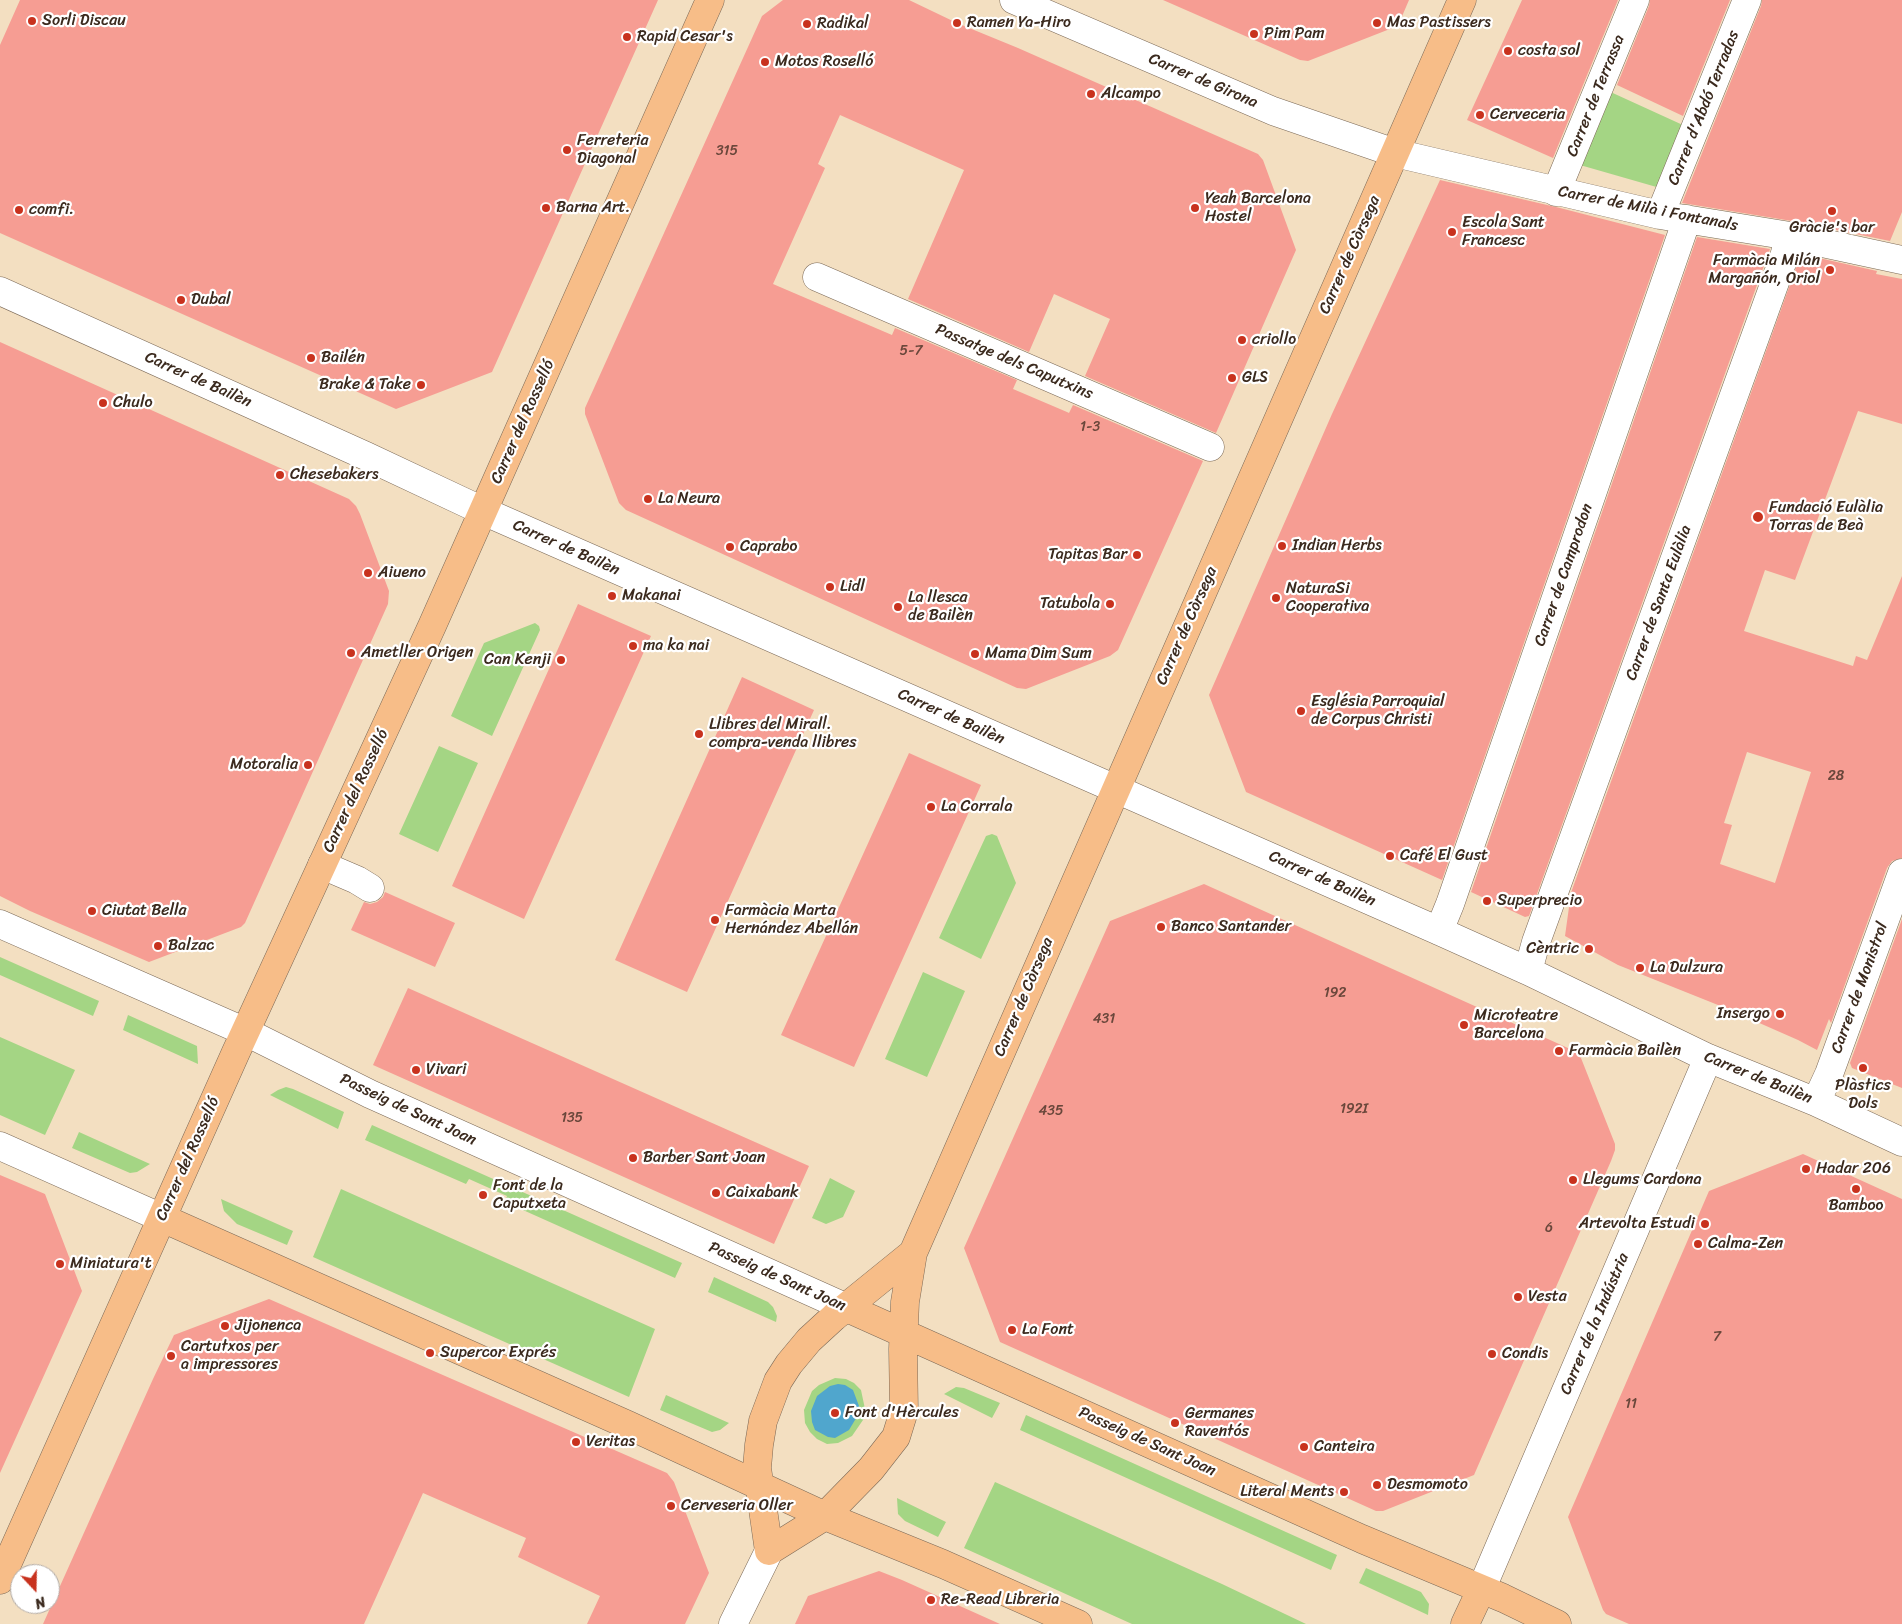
<!DOCTYPE html>
<meta charset="utf-8">
<style>
body{margin:0}
#map{position:relative;width:1902px;height:1624px;overflow:hidden;background:#f3dfc1;font-family:Sriracha,sans-serif}
canvas{display:block}
.north{position:absolute;left:10px;top:1564px;width:50px;height:50px;box-sizing:border-box;background:#fff;border:1px solid #b1aaa5;border-radius:50%;rotate:159deg;font-size:14px;font-weight:700;line-height:20px;text-align:center;color:#3b2a1e}
.north::after{content:'';display:block;margin:auto;width:18px;height:22px;background:#c8321e;clip-path:polygon(50% 0,100% 100%,50% 72%,0 100%)}
</style>
<div id="map">
<canvas width="1902" height="1624"></canvas>
<div class="north">N</div>
</div>
<script>
const ctx = document.querySelector('canvas').getContext('2d');
ctx.lineJoin = 'round';
function fill(path, color) { ctx.fillStyle = color; ctx.fill(path, 'evenodd'); }
const shape = rows => new Path2D(rows.map(r => 'M' + r).join(''));
function trace(path, color, width, dash) { ctx.strokeStyle = color; ctx.lineWidth = width; ctx.lineCap = dash ? 'butt' : 'round'; ctx.setLineDash(dash || []); ctx.stroke(path); }
function drawText(font, color, halo, rows, align = 'center') {
  ctx.font = font + ' Sriracha,sans-serif'; ctx.lineWidth = 4.5; ctx.setLineDash([]); ctx.textBaseline = 'middle'; ctx.strokeStyle = halo; ctx.fillStyle = color; for (const [text, x, y, turn = 0] of rows) {
    ctx.save(); ctx.translate(x, y); ctx.rotate((+turn || 0) * Math.PI / 180); ctx.textAlign = isNaN(turn) ? turn : align; if (halo) ctx.strokeText(text, 0, 0); ctx.fillText(text, 0, 0); ctx.restore();
  }
}
const green = shape([
 [1604,89,1685,126,1660,188,1573,163],
 [535,623,539,626,540,630,492,736,451,716,484,643],
 [439,746,478,763,438,852,399,834],
 [992,834,997,836,1016,883,981,959,939,938,986,836],
 [0,957,99,1001,93,1016,0,975],
 [923,972,965,991,927,1077,885,1059],
 [128,1015,197,1046,198,1064,123,1030],
 [0,1037,75,1070,45,1135,0,1115],
 [286,1087,293,1089,344,1112,338,1129,270,1095,278,1090],
 [372,1125,682,1263,675,1278,505,1202,507,1196,469,1179,466,1184,365,1140],
 [79,1132,150,1164,137,1172,130,1173,72,1148],
 [830,1178,855,1191,843,1217,826,1224,812,1218],
 [341,1189,655,1329,629,1397,313,1257],
 [221,1199,293,1231,287,1245,237,1224,224,1211],
 [714,1277,768,1302,773,1307,777,1316,776,1322,708,1292],
 [835,1378,846,1379,854,1383,861,1390,865,1409,863,1420,852,1436,838,1443,827,1444,817,1439,810,1432,805,1423,804,1410,812,1391,819,1385],
 [956,1387,964,1388,1000,1403,992,1418,944,1394],
 [666,1395,729,1423,720,1430,712,1432,660,1410],
 [1026,1415,1337,1555,1331,1570,1020,1430],
 [995,1482,1222,1584,1306,1624,1132,1624,964,1548],
 [897,1498,946,1522,938,1537,905,1521,898,1514],
 [1366,1568,1421,1592,1429,1604,1428,1615,1359,1583]
]);
const water = shape([
 [838,1384,845,1385,853,1390,859,1406,858,1415,849,1430,835,1438,828,1437,815,1430,812,1422,811,1411,817,1396,830,1386]
]);
const building = shape([
 [20,0,658,0,492,372,396,409,0,233,0,45],
 [783,0,909,0,957,23,1018,48,1258,154,1263,160,1296,250,1216,433,1085,376,1110,319,1054,294,1029,352,908,299,964,170,840,115,818,164,825,168,773,284,892,335,895,328,1017,380,1013,389,1067,412,1069,413,1073,405,1203,461,1118,650,1110,656,1026,689,1017,688,626,510,619,503,585,414,585,408,762,16],
 [1163,0,1409,0,1400,21,1395,27,1308,61,1300,60],
 [1522,0,1618,0,1553,158,1467,120],
 [1650,0,1730,0,1683,116,1617,85,1649,6],
 [1762,0,1902,0,1902,212,1890,241,1792,221,1682,203,1761,6],
 [1440,180,1560,208,1665,235,1442,880,1246,792,1209,695,1332,414],
 [1697,237,1770,249,1529,916,1525,917,1471,892],
 [1801,254,1877,271,1876,274,1902,279,1902,424,1858,411,1795,580,1765,570,1744,631,1853,666,1856,656,1867,660,1902,576,1902,858,1892,861,1887,868,1831,1023,1829,1019,1817,1050,1798,1040,1723,1007,1618,965,1565,936,1570,900,1568,901],
 [1747,752,1811,772,1775,883,1720,864,1732,825,1724,823],
 [0,342,349,499,356,506,360,514,389,591,388,604,245,923,241,927,149,962,30,911,0,896],
 [578,604,651,636,524,919,452,886],
 [742,677,814,710,687,992,615,960],
 [909,753,981,785,854,1067,781,1035],
 [1204,884,1579,1053,1615,1144,1615,1150,1611,1161,1474,1475,1383,1511,1376,1511,1000,1342,964,1248,1110,921],
 [385,892,455,923,435,967,351,930,364,902,370,904,377,902,383,897],
 [1902,919,1902,1088,1852,1068,1850,1063],
 [408,988,809,1166,774,1244,373,1065],
 [1803,1154,1902,1199,1902,1624,1629,1624,1606,1614,1603,1610,1568,1517,1709,1191],
 [0,1175,45,1194,82,1291,0,1473],
 [269,1299,667,1473,674,1482,709,1573,685,1624,587,1624,600,1596,518,1557,526,1538,423,1493,364,1624,43,1624,153,1379,174,1335],
 [879,1571,902,1580,1000,1624,795,1624,808,1596]
]);
const minor = shape([
 [1014,0,1273,111,1395,153,1660,215,1790,236,1902,260],
 [1556,192,1635,0],
 [1660,215,1747,0],
 [817,277,1210,447],
 [0,291,366,456,483,511,1439,931,1528,971,1708,1058,1816,1102,1902,1142],
 [322,865,357,880,370,888],
 [0,924,246,1032,370,1094,847,1308],
 [1439,931,1450,904,1687,219],
 [1528,971,1536,942,1783,260,1790,236],
 [1816,1102,1829,1074,1902,873],
 [0,1146,162,1218],
 [1481,1590,1708,1058],
 [733,1624,769,1551]
]);
const major = shape([
 [162,1218,628,1425,825,1516,943,1564,1078,1624],
 [913,1253,834,1317,809,1340,789,1364,778,1381,763,1421,759,1445,757,1468,769,1551,825,1516,871,1469,896,1437,904,1411,903,1349,905,1302,913,1253,1462,0],
 [847,1308,1362,1539,1503,1598,1557,1624],
 [0,1580,236,1052,432,626,710,0],
 [1465,1624,1481,1590]
]);
const markers = [
 [32,21,5,"#c8321e"],
 [957,23,5,"#c8321e"],
 [1377,23,5,"#c8321e"],
 [807,24,5,"#c8321e"],
 [1254,34,5,"#c8321e"],
 [627,37,5,"#c8321e"],
 [1508,51,5,"#c8321e"],
 [765,62,5,"#c8321e"],
 [1091,94,5,"#c8321e"],
 [1480,115,5,"#c8321e"],
 [567,150,5,"#c8321e"],
 [546,208,5,"#c8321e"],
 [1195,208,5,"#c8321e"],
 [19,210,5,"#c8321e"],
 [1832,211,5,"#c8321e"],
 [1452,232,5,"#c8321e"],
 [1830,270,5,"#c8321e"],
 [181,300,5,"#c8321e"],
 [1242,340,5,"#c8321e"],
 [311,358,5,"#c8321e"],
 [1232,378,5,"#c8321e"],
 [421,385,5,"#c8321e"],
 [103,403,5,"#c8321e"],
 [280,475,5,"#c8321e"],
 [648,499,5,"#c8321e"],
 [1758,517,6,"#c8321e"],
 [1282,546,5,"#c8321e"],
 [730,547,5,"#c8321e"],
 [1137,555,5,"#c8321e"],
 [368,573,5,"#c8321e"],
 [830,587,5,"#c8321e"],
 [612,596,5,"#c8321e"],
 [1276,598,5,"#c8321e"],
 [1110,604,5,"#c8321e"],
 [898,607,5,"#c8321e"],
 [633,646,5,"#c8321e"],
 [351,653,5,"#c8321e"],
 [975,654,5,"#c8321e"],
 [561,660,5,"#c8321e"],
 [1301,711,5,"#c8321e"],
 [699,734,5,"#c8321e"],
 [308,765,5,"#c8321e"],
 [931,807,5,"#c8321e"],
 [1390,856,5,"#c8321e"],
 [1487,901,5,"#c8321e"],
 [92,911,5,"#c8321e"],
 [715,920,5,"#c8321e"],
 [1161,927,5,"#c8321e"],
 [158,946,5,"#c8321e"],
 [1589,949,5,"#c8321e"],
 [1640,968,5,"#c8321e"],
 [1780,1014,5,"#c8321e"],
 [1464,1025,5,"#c8321e"],
 [1559,1051,5,"#c8321e"],
 [1863,1068,5,"#c8321e"],
 [416,1070,5,"#c8321e"],
 [633,1158,5,"#c8321e"],
 [1806,1169,5,"#c8321e"],
 [1573,1180,5,"#c8321e"],
 [1856,1189,5,"#c8321e"],
 [716,1193,5,"#c8321e"],
 [483,1195,5,"#c8321e"],
 [1705,1224,5,"#c8321e"],
 [1698,1244,5,"#c8321e"],
 [60,1264,5,"#c8321e"],
 [1518,1297,5,"#c8321e"],
 [225,1326,5,"#c8321e"],
 [1012,1330,5,"#c8321e"],
 [430,1353,5,"#c8321e"],
 [1492,1354,5,"#c8321e"],
 [171,1356,5,"#c8321e"],
 [835,1413,5,"#c8321e"],
 [1175,1423,5,"#c8321e"],
 [576,1442,5,"#c8321e"],
 [1304,1447,5,"#c8321e"],
 [1377,1485,5,"#c8321e"],
 [1344,1492,5,"#c8321e"],
 [671,1506,5,"#c8321e"],
 [931,1600,5,"#c8321e"]
];
const numberNames = [
 ["315",727,151],
 ["5-7",911,351],
 ["1-3",1090,427],
 ["28",1836,776],
 ["192",1335,993],
 ["431",1104,1019],
 ["192I",1354,1109],
 ["435",1051,1111],
 ["135",572,1118],
 ["6",1549,1228],
 ["7",1717,1337],
 ["11",1631,1404]
];
const poiNames = [
 ["Sorli Discau",42,21],
 ["Ramen Ya-Hiro",967,23],
 ["Mas Pastissers",1387,23],
 ["Radikal",817,24],
 ["Pim Pam",1264,34],
 ["Rapid Cesar's",637,37],
 ["costa sol",1518,51],
 ["Motos Roselló",775,62],
 ["Alcampo",1101,94],
 ["Cerveceria",1490,115],
 ["Ferreteria",577,141],
 ["Diagonal",577,159],
 ["Yeah Barcelona",1205,199],
 ["Hostel",1205,217],
 ["Barna Art.",556,208],
 ["comfi.",29,210],
 ["Escola Sant",1462,223],
 ["Francesc",1462,241],
 ["Gràcie's bar",1832,228,"center"],
 ["Farmàcia Milán",1820,261,"right"],
 ["Margañón, Oriol",1820,279,"right"],
 ["Dubal",191,300],
 ["criollo",1252,340],
 ["Bailén",321,358],
 ["GLS",1242,378],
 ["Brake & Take",411,385,"right"],
 ["Chulo",113,403],
 ["Chesebakers",290,475],
 ["La Neura",658,499],
 ["Fundació Eulàlia",1769,508],
 ["Torras de Beà",1769,526],
 ["Indian Herbs",1292,546],
 ["Caprabo",740,547],
 ["Tapitas Bar",1127,555,"right"],
 ["Aiueno",378,573],
 ["Lidl",840,587],
 ["NaturaSi",1286,589],
 ["Cooperativa",1286,607],
 ["Makanai",622,596],
 ["La llesca",908,598],
 ["de Bailèn",908,616],
 ["Tatubola",1100,604,"right"],
 ["ma ka nai",643,646],
 ["Ametller Origen",361,653],
 ["Mama Dim Sum",985,654],
 ["Can Kenji",551,660,"right"],
 ["Església Parroquial",1311,702],
 ["de Corpus Christi",1311,720],
 ["Llibres del Mirall.",709,725],
 ["compra-venda llibres",709,743],
 ["Motoralia",298,765,"right"],
 ["La Corrala",941,807],
 ["Café El Gust",1400,856],
 ["Superprecio",1497,901],
 ["Ciutat Bella",102,911],
 ["Farmàcia Marta",725,911],
 ["Hernández Abellán",725,929],
 ["Banco Santander",1171,927],
 ["Balzac",168,946],
 ["Cèntric",1579,949,"right"],
 ["La Dulzura",1650,968],
 ["Insergo",1770,1014,"right"],
 ["Microteatre",1474,1016],
 ["Barcelona",1474,1034],
 ["Farmàcia Bailèn",1569,1051],
 ["Vivari",426,1070],
 ["Plàstics",1863,1086,"center"],
 ["Dols",1863,1104,"center"],
 ["Barber Sant Joan",643,1158],
 ["Hadar 206",1816,1169],
 ["Llegums Cardona",1583,1180],
 ["Font de la",493,1186],
 ["Caputxeta",493,1204],
 ["Caixabank",726,1193],
 ["Bamboo",1856,1206,"center"],
 ["Artevolta Estudi",1695,1224,"right"],
 ["Calma-Zen",1708,1244],
 ["Miniatura't",70,1264],
 ["Vesta",1528,1297],
 ["Jijonenca",235,1326],
 ["La Font",1022,1330],
 ["Cartutxos per",181,1347],
 ["a impressores",181,1365],
 ["Supercor Exprés",440,1353],
 ["Condis",1502,1354],
 ["Font d'Hèrcules",845,1413],
 ["Germanes",1185,1414],
 ["Raventós",1185,1432],
 ["Veritas",586,1442],
 ["Canteira",1314,1447],
 ["Desmomoto",1387,1485],
 ["Literal Ments",1334,1492,"right"],
 ["Cerveseria Oller",681,1506],
 ["Re-Read Libreria",941,1600]
];
const streetNames = [
 ["Carrer de Girona",1203,81,23],
 ["Carrer de Terrassa",1596,96,-68],
 ["Carrer d'Abdó Terradas",1704,108,-68],
 ["Carrer de Milà i Fontanals",1648,209,11],
 ["Carrer de Còrsega",1350,255,-66],
 ["Passatge dels Caputxins",1014,362,23],
 ["Carrer de Bailèn",198,380,24],
 ["Carrer del Rosselló",523,422,-66],
 ["Carrer de Bailèn",566,548,24],
 ["Carrer de Camprodon",1564,575,-71],
 ["Carrer de Santa Eulàlia",1659,603,-70],
 ["Carrer de Còrsega",1187,626,-66],
 ["Carrer de Bailèn",951,717,24],
 ["Carrer del Rosselló",356,791,-65],
 ["Carrer de Bailèn",1322,879,24],
 ["Carrer de Monistrol",1860,988,-70],
 ["Carrer de Còrsega",1024,997,-67],
 ["Carrer de Bailèn",1758,1078,22],
 ["Passeig de Sant Joan",408,1110,25],
 ["Carrer del Rosselló",188,1159,-66],
 ["Passeig de Sant Joan",777,1277,24],
 ["Carrer de la Indústria",1595,1324,-67],
 ["Passeig de Sant Joan",1147,1442,24]
];
fill(green, '#a4d584');
fill(water, '#50a6cd');
fill(building, '#f69d93');
trace(minor, '#7b6957', 29);
trace(major, '#7b6957', 29);
trace(minor, '#fff', 28);
trace(major, '#f7bd88', 28);
for (const [x, y, r, color] of markers) { const dot = new Path2D(); dot.arc(x, y, r, 0, 2 * Math.PI); ctx.fillStyle = color; ctx.fill(dot); trace(dot, '#fff', 2); }
drawText('14px', '#6a473b', null, numberNames);
drawText('16px', '#3b2a1e', '#fff', poiNames, 'left');
drawText('16px', '#3b2a1e', '#fff', streetNames);
</script>
